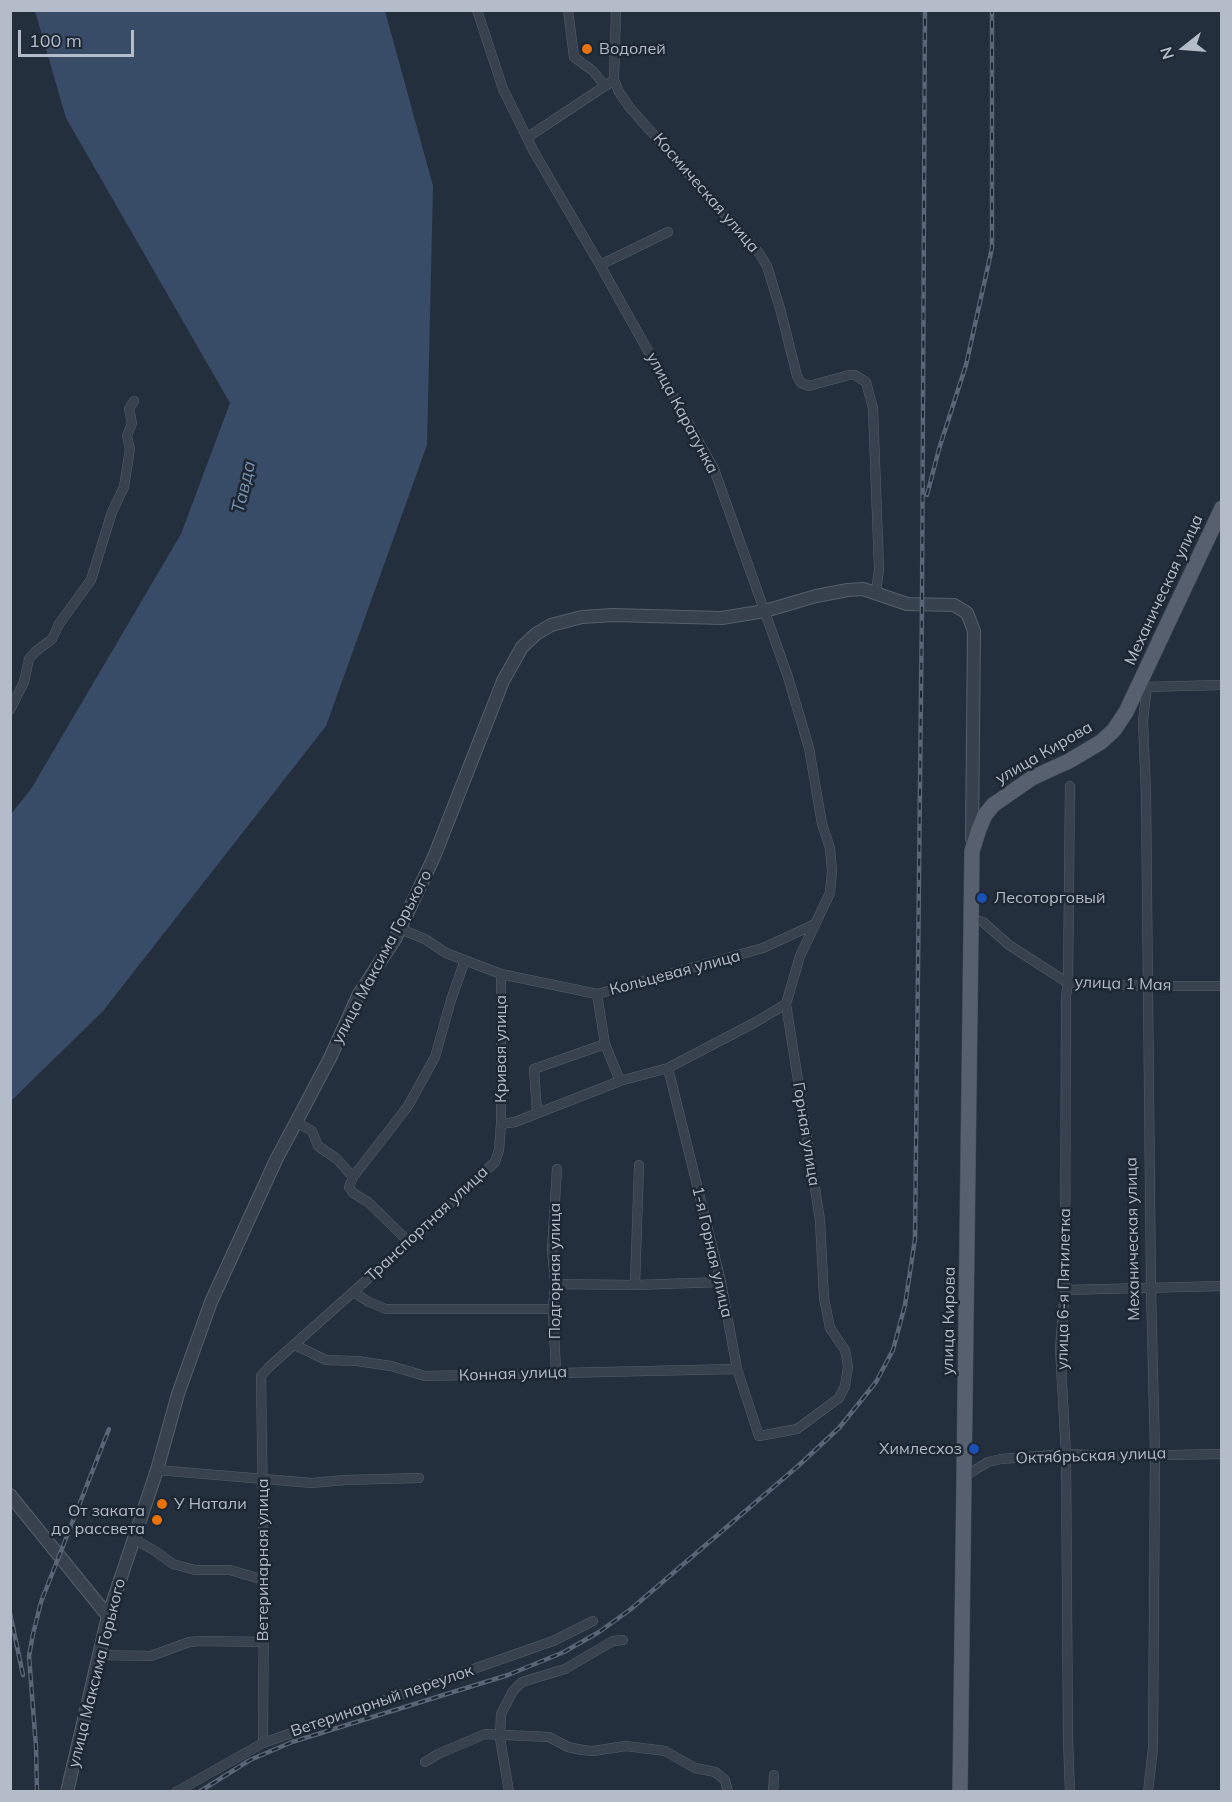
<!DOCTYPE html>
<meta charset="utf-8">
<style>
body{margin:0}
#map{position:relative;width:1232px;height:1802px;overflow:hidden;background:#242f3e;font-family:Mulish,sans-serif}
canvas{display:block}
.frame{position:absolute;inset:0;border:12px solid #b4bcc9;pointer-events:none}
.north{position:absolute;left:1154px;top:18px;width:60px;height:60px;-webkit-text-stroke:4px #1d2633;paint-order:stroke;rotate:253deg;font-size:16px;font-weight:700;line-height:24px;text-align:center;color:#b4bcc9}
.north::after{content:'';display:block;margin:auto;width:21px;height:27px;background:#b4bcc9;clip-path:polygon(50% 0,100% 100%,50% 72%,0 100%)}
.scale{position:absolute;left:18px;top:30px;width:116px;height:27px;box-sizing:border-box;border:3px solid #b4bcc9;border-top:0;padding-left:8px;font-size:18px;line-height:21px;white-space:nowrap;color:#b4bcc9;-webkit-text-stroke:4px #1d2633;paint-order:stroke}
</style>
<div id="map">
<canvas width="1232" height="1802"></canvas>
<div class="frame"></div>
<div class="north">N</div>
<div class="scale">100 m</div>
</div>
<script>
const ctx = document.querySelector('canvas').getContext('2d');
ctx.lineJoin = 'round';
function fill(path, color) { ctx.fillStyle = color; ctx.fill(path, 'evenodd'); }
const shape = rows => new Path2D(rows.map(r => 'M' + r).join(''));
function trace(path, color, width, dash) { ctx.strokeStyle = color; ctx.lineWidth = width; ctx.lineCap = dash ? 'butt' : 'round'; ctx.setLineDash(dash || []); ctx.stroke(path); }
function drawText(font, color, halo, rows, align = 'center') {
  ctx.font = font + ' Mulish,sans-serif'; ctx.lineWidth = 5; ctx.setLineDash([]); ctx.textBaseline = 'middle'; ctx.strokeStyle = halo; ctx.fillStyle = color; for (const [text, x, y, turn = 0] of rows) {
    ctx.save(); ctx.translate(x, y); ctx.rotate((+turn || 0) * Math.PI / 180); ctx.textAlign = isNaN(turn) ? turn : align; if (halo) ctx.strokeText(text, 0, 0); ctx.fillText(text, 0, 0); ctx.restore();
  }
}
const water = shape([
 [35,11,385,11,433,186,427,445,326,726,103,1011,11,1101,11,814,31,789,181,534,230,403,66,118]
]);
const minor = shape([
 [477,10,503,89,534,152,600,265,714,469,788,677,809,748,822,824,830,848,832,871,830,893,800,956,786,1004,820,1220,824,1298,830,1328,845,1350,848,1367,845,1386,839,1398,797,1429,759,1436,737,1369,721,1282,668,1068],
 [568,10,574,57,593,71,605,86,614,80,619,92,630,108,759,253,767,266,781,312,797,376,801,383,809,386,849,375,855,375,866,382,873,408,879,569,876,592],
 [614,80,616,10],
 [528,137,605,86],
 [600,265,668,232],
 [1147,686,1143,721,1146,793,1151,1288,1155,1454,1153,1748,1148,1792],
 [1143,687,1222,685],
 [10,710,24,682,29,659,36,651,52,639,59,624,91,580,112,512,124,487,130,449,127,436,132,423,129,409,134,401],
 [1070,786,1068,983,1066,996,1065,1290,1060,1348,1066,1454,1068,1740,1070,1792],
 [972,919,983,922,1009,945,1068,983,1148,986,1222,986],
 [400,929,425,939,446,953,501,974,597,994,763,948,813,925],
 [501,974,501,1124],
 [597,994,605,1044,620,1081],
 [537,1112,534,1069,605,1044],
 [296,1122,312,1131,318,1146,337,1159,353,1177,349,1187,353,1193,368,1202,409,1242],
 [353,1177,408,1106,435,1057,451,1000,465,960],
 [555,1284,635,1285,721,1282],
 [635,1285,639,1165],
 [1065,1290,1222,1286],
 [353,1292,369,1302,386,1309,553,1309],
 [295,1345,326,1360,357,1361,391,1366,425,1376,737,1369],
 [556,1372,553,1309,555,1284,552,1249,557,1169],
 [157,1470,312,1483,345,1480,419,1478],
 [965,1476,988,1462,1001,1459,1066,1454,1112,1456,1222,1454],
 [134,1539,155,1551,173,1564,195,1570,230,1570,264,1580],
 [99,1655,151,1656,189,1642,201,1641,264,1642],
 [263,1743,264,1580,261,1376,269,1367,409,1242,495,1162,499,1150,501,1124,515,1122,620,1081,668,1068,754,1023,786,1004],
 [425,1762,438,1754,485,1734,549,1737,568,1747,582,1750,593,1751,626,1746,665,1751,695,1768,715,1772,725,1780,728,1792],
 [176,1792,263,1743,553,1641,593,1621],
 [509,1792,500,1738,501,1714,513,1691,522,1682,565,1669,613,1641,623,1640],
 [773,1792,774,1775]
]);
const tertiary = shape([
 [10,1495,108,1616],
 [67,1792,108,1616,157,1470,178,1394,211,1302,276,1160,330,1058,359,994,395,939,434,857,503,681,522,647,536,634,551,625,582,617,613,615,722,618,765,611,816,596,848,590,863,589,907,604,954,605,967,613,974,631,972,839]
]);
const primary = shape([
 [960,1792,972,851,979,829,985,815,993,805,1032,778,1069,761,1101,742,1114,730,1126,712,1222,508]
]);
const rail = shape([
 [927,495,939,449,966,365,992,248,992,10],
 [10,1613,23,1675],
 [37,1792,36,1747,29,1656,33,1634,41,1602,109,1429],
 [199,1792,250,1760,292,1742,508,1675,564,1652,599,1632,631,1609,798,1466,839,1428,876,1382,893,1350,905,1305,915,1239,922,604,925,10]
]);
const markers = [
 [587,49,6,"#e8710a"],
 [982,898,6,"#1a4fb4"],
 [974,1449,6,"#1a4fb4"],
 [162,1504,6,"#e8710a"],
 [157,1520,6,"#e8710a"]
];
const poiNames = [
 ["Водолей",599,49],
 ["Лесоторговый",994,898],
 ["Химлесхоз",962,1449,"right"],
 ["У Натали",174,1504],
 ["От заката",145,1511,"right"],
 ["до рассвета",145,1529,"right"]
];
const streetNames = [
 ["Космическая улица",706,193,49],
 ["улица Каратунка",682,413,62],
 ["Механическая улица",1164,590,-65],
 ["улица Кирова",1044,753,-30],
 ["улица Максима Горького",382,957,-62],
 ["Кольцевая улица",675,973,-15],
 ["улица 1 Мая",1123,984,2],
 ["Кривая улица",501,1049,-90],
 ["Горная улица",806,1134,81],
 ["Транспортная улица",427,1224,-43],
 ["Механическая улица",1133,1239,-91],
 ["1-я Горная улица",712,1252,77],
 ["Подгорная улица",555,1271,-90],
 ["улица 6-я Пятилетка",1064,1289,-89],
 ["улица Кирова",949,1321,-89],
 ["Конная улица",513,1374,-2],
 ["Октябрьская улица",1091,1456,-2],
 ["Ветеринарная улица",263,1560,-90],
 ["улица Максима Горького",97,1673,-76],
 ["Ветеринарный переулок",382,1701,-19]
];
const waterNames = [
 ["Тавда",244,487,-77]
];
fill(water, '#394c67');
trace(minor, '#565f6c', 10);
trace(tertiary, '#565f6c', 14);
trace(primary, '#414a57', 16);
trace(minor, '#38414e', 9);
trace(tertiary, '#38414e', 12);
trace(primary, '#56606e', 15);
trace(rail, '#5a6575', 4.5);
trace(rail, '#1d2633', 2, [7]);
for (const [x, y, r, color] of markers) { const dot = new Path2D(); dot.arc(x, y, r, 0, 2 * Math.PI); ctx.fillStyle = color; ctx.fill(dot); trace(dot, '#1d2633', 2); }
drawText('16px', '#b4bcc9', '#1d2633', poiNames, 'left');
drawText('16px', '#b4bcc9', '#1d2633', streetNames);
drawText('italic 18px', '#7c92b1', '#1d2633', waterNames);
</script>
